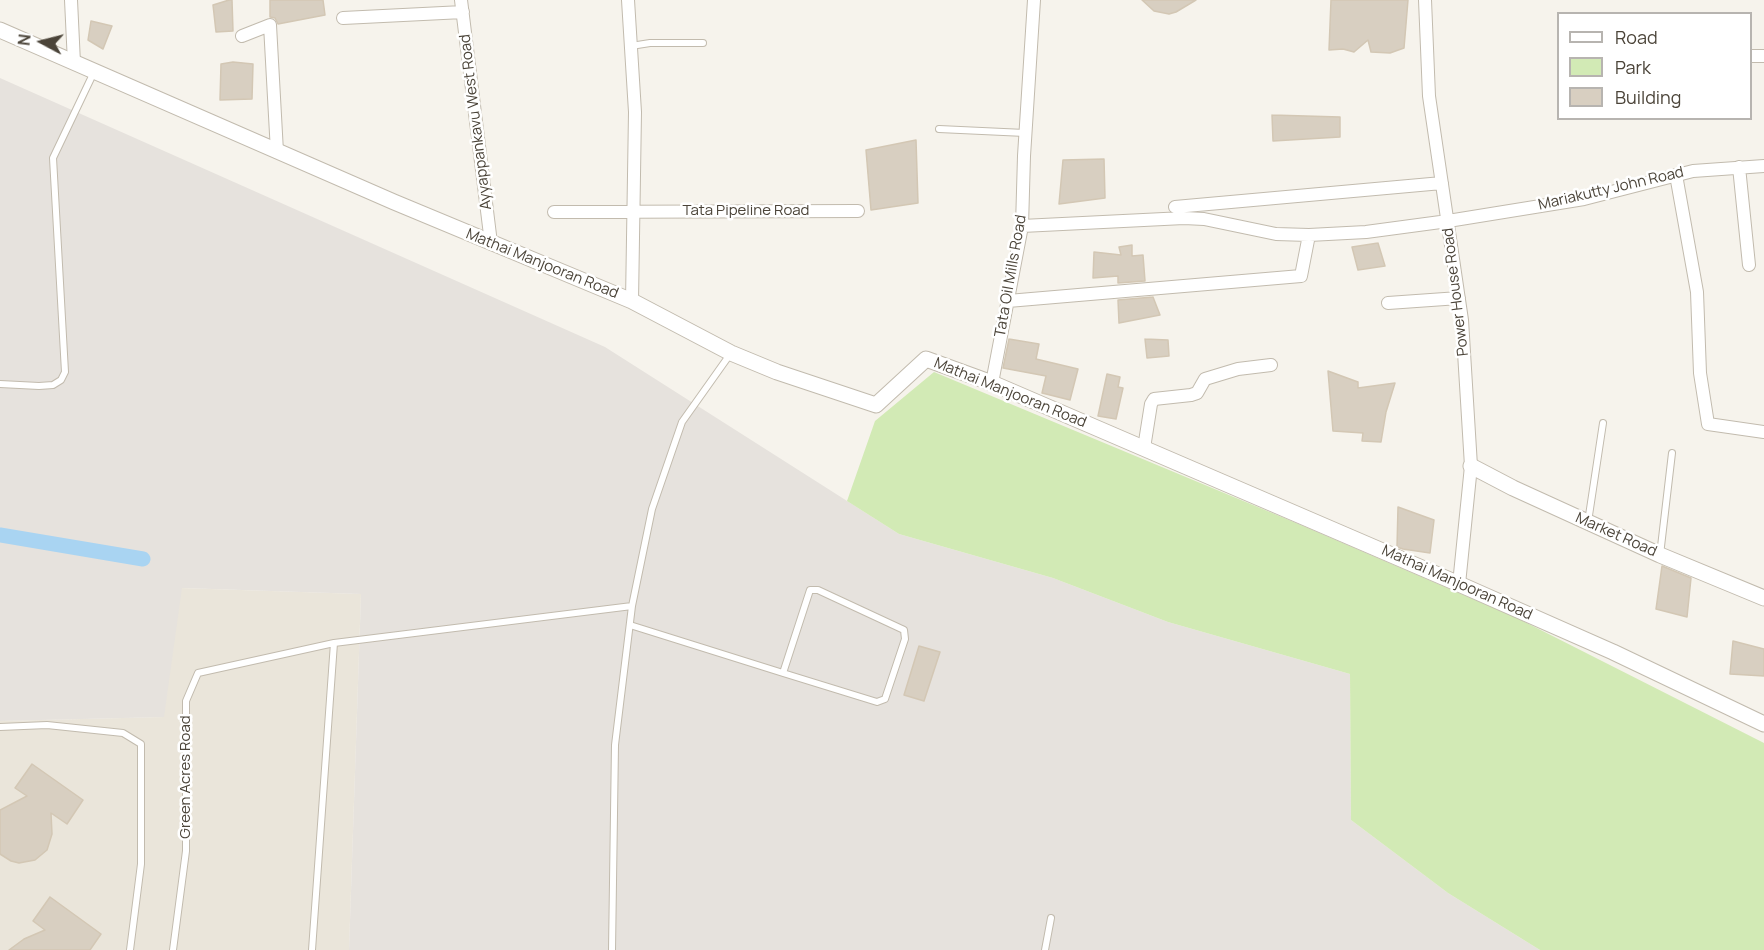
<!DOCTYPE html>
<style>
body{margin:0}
#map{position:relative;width:1764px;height:950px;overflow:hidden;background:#f6f3ec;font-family:Manrope,sans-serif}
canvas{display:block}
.legend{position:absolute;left:1557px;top:12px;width:195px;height:108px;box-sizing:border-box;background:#fff;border:2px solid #b7b4b0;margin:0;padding:8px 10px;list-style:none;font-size:18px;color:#4b4439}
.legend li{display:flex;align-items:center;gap:12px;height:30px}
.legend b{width:30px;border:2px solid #b7b4b0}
.north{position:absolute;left:12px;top:12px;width:60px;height:60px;-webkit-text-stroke:4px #fff;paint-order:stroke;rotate:277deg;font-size:16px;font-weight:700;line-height:24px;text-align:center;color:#4b4439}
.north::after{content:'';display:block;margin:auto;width:21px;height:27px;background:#4b4439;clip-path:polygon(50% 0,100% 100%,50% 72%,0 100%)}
</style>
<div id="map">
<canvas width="1764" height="950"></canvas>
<ul class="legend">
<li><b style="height:8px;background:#fff"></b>Road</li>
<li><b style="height:16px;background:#d2eab5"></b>Park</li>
<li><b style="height:16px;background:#d8cfc1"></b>Building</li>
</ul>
<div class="north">N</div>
</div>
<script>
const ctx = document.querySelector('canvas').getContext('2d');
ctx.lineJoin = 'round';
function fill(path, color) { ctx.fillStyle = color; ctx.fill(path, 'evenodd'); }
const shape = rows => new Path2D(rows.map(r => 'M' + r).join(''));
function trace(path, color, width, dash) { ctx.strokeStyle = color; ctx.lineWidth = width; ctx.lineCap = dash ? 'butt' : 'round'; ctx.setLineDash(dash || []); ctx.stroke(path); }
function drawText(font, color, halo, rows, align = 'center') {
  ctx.font = font + ' Manrope,sans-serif'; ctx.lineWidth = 5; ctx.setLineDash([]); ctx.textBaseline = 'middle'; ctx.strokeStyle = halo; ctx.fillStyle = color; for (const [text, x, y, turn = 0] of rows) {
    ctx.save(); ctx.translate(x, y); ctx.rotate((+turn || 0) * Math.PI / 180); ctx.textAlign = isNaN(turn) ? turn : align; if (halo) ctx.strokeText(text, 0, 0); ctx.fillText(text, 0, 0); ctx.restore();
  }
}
const residential = shape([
 [181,588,361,594,349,950,0,950,0,721,163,717]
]);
const industrial = shape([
 [0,78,605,347,899,534,1053,578,1168,622,1350,674,1351,820,1448,893,1540,950,349,950,361,594,182,588,164,717,0,721]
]);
const green = shape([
 [934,372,1301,525,1517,618,1764,743,1764,950,1540,950,1448,893,1351,820,1350,674,1168,622,1053,578,899,534,847,501,875,421]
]);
const canal = shape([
 [0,535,143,559]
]);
const building = shape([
 [229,0,232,0,233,31,216,32,213,5,229,0],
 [270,0,323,0,325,15,278,24,275,18,270,17,270,0],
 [1142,0,1196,0,1176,12,1169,14,1154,11,1142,0],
 [1331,0,1408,0,1404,48,1390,53,1371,52,1368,40,1354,52,1343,49,1329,50,1331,0],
 [91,21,112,26,103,49,88,40,91,21],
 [233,62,253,64,252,99,220,100,221,64,233,62],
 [1272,115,1340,117,1340,137,1273,141,1272,115],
 [916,140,918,203,871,210,866,150,916,140],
 [1104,159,1105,198,1059,204,1063,160,1104,159],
 [1378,243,1385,266,1358,270,1352,247,1378,243],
 [1132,245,1132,256,1143,255,1145,281,1118,283,1118,276,1093,278,1094,252,1121,255,1119,247,1132,245],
 [1153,297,1160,315,1119,323,1118,300,1153,297],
 [1009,339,1039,344,1036,359,1078,369,1070,400,1042,393,1046,376,1003,368,1009,339],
 [1145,339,1168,340,1169,356,1147,358,1145,339],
 [1328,371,1358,382,1358,388,1395,383,1386,412,1381,442,1362,441,1363,433,1333,431,1328,371],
 [1107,374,1120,377,1118,387,1123,388,1116,419,1098,416,1107,374],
 [1398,507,1434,520,1430,553,1403,549,1397,547,1398,507],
 [1662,566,1691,578,1687,617,1656,609,1662,566],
 [1733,641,1764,649,1764,676,1730,674,1733,641],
 [919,646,940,652,924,701,904,695,919,646],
 [32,764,83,800,67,824,51,813,52,834,47,850,35,860,19,863,11,861,0,854,0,810,27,796,15,788,32,764],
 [50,897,101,934,90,950,9,950,24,939,45,930,33,921,50,897]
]);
const service = shape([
 [631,46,650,43,703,43],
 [939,129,1025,133],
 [0,384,39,386,53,385,61,380,65,372,53,158,94,72],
 [1588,522,1603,423],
 [1660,555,1672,453],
 [630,625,783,673,877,702,885,699,905,639,904,630,818,590,810,590,783,673],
 [0,727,47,725,123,733,141,744,141,864,130,950],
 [173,950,186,851,186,701,198,673,334,643,632,606],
 [312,950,334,643],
 [612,950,615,745,632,606,652,509,682,422,731,353],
 [1045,950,1051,918]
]);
const minor = shape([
 [71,0,74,63],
 [461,0,491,243],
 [628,0,635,112,632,301],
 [1425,0,1429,96,1462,320,1471,466,1459,584],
 [343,18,463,12],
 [242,36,270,25,277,152],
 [1750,56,1764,56],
 [1739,167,1749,265],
 [1676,175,1697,292,1700,373,1708,424,1764,432],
 [1175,207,1442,183],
 [554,212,858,211],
 [1022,226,1184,218,1204,219,1276,234,1309,235,1366,232,1448,221,1584,199,1693,171,1764,166],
 [1008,301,1301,276,1309,235],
 [1388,303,1459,298],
 [992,383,1022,226,1024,156,1034,0],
 [1144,448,1151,404,1154,399,1191,395,1197,393,1205,379,1238,369,1271,365]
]);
const tertiary = shape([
 [0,30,394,202,632,301,731,353,777,372,876,405,926,359,992,383,1459,584,1613,652,1764,724],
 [1471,466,1513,488,1660,555,1764,598]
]);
const streetNames = [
 ["Ayyappankavu West Road",476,122,-97],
 ["Mariakutty John Road",1611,189,-13],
 ["Tata Pipeline Road",746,211],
 ["Mathai Manjooran Road",542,264,22],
 ["Tata Oil Mills Road",1011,276,-80],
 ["Power House Road",1456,292,-97],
 ["Mathai Manjooran Road",1010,393,22],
 ["Market Road",1616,535,24],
 ["Mathai Manjooran Road",1457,583,24],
 ["Green Acres Road",186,777,-90]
];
fill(residential, '#eae5da');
fill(industrial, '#e6e2dd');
fill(green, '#d2eab5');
trace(canal, '#a9d4f2', 15);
fill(building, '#d8cfc1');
trace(building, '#d3c7b4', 1.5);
trace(service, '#c2bbae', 8);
trace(minor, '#c2bbae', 14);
trace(tertiary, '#c2bbae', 17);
trace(service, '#fff', 6);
trace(minor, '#fff', 12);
trace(tertiary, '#fff', 15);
drawText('15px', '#4b4439', '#fff', streetNames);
</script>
